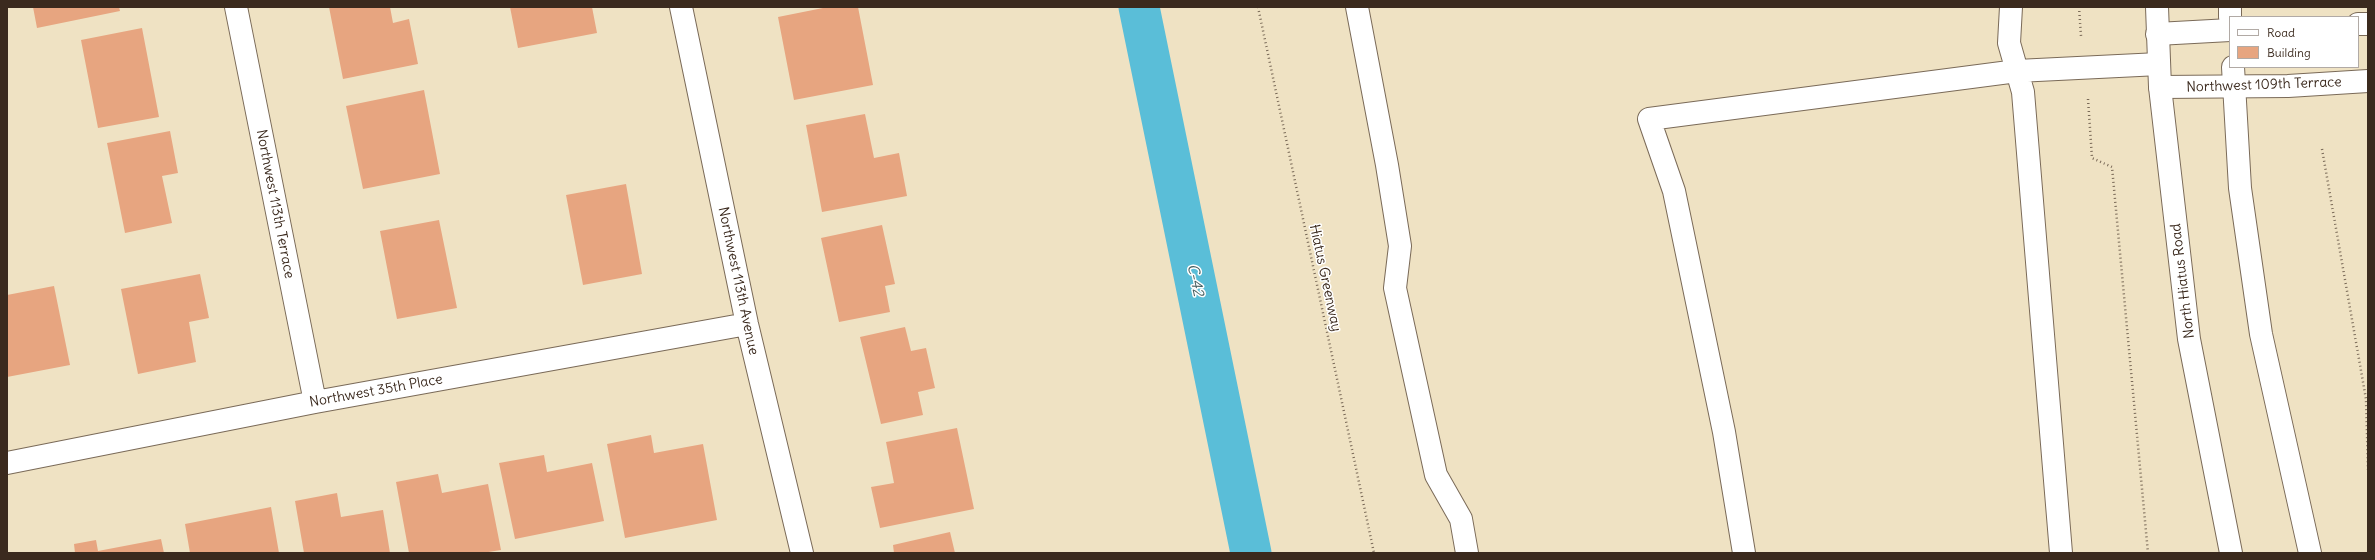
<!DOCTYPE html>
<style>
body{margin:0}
#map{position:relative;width:2375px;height:560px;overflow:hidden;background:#efe2c3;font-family:Delius,sans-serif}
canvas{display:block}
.frame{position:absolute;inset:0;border:8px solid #3b2a1e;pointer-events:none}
.legend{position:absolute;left:2229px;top:16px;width:130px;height:52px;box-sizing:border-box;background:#fff;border:1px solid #b1aaa5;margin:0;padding:5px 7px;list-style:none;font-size:12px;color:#3b2a1e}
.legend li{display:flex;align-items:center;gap:8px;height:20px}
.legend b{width:20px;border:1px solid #b1aaa5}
</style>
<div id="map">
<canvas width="2375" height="560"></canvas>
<div class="frame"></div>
<ul class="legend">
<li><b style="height:5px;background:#fff"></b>Road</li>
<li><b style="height:11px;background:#e7a580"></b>Building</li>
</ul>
</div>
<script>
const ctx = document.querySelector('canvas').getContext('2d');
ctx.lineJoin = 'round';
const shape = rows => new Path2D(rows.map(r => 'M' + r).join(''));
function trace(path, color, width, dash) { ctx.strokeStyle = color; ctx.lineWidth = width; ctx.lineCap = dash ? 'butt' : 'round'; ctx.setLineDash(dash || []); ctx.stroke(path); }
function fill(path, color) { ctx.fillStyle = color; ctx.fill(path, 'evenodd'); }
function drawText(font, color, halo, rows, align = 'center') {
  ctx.font = font + ' Delius,sans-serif'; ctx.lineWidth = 3; ctx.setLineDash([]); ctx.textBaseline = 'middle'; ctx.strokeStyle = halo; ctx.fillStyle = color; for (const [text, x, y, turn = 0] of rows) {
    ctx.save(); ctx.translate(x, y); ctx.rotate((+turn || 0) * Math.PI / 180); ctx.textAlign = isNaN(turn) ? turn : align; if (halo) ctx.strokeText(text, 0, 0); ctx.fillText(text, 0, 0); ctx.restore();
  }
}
const canal = shape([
 [1139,7,1251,553]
]);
const building = shape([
 [33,7,119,7,120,11,37,28],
 [329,7,390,7,393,23,409,19,418,64,343,79],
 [510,7,592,7,597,33,518,48],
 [828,7,858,7,873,85,794,100,778,17],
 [142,28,159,117,98,128,81,40],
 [424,90,440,174,363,189,346,106],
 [865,114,874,158,899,153,907,196,822,212,806,125],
 [170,131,178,173,162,176,172,223,125,233,107,143],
 [626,184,642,274,583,285,566,195],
 [439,220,457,308,397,319,380,231],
 [882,225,895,284,885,286,890,312,839,322,821,238],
 [200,274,209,318,189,322,196,362,138,374,121,289],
 [54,286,70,365,7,377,7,295],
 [905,327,911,351,926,348,935,388,918,392,923,415,881,424,860,337],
 [957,428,974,509,880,528,871,487,894,483,886,442],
 [651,435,654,453,703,444,717,520,625,538,607,444],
 [544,455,547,472,592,463,604,521,515,539,499,463],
 [438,474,442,493,488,484,501,550,482,553,409,553,396,482],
 [337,493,341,517,383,510,390,553,304,553,295,501],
 [271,507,279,553,190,553,185,524],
 [950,532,955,553,894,553,893,545],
 [161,539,164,553,75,553,74,544,96,540,98,551]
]);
const path = shape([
 [1258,7,1374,553],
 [2079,7,2081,36],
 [2088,99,2092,158,2112,167,2148,553],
 [2322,149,2366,399,2368,470]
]);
const minor = shape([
 [236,7,315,402],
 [681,7,747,324,802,553],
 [1357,7,1387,165,1400,246,1395,288,1436,475,1461,519,1467,553],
 [2011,7,2009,43,2023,92,2061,553],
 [2358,24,2368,24],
 [2157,34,2230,30],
 [2160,87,2288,86,2368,81],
 [7,463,315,402,747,324],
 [1744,553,1724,432,1674,191,1649,119,2017,71,2159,64]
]);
const major = shape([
 [2157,7,2160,87,2189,339,2231,553],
 [2230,7,2230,17],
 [2233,67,2240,188,2261,334,2310,553]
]);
const streetNames = [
 ["Northwest 109th Terrace",2264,85,-2],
 ["Northwest 113th Terrace",275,204,79],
 ["Hiatus Greenway",1325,278,78],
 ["Northwest 113th Avenue",738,281,78],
 ["North Hiatus Road",2183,281,-97],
 ["Northwest 35th Place",376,391,-10]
];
const waterNames = [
 ["C-42",1195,280,78]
];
trace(canal, '#5abed8', 41);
fill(building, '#e7a580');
trace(minor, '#7a6a58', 24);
trace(major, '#7a6a58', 24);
trace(path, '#7a6a58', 2.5, [1, 3]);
trace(minor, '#fff', 22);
trace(major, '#fff', 22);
drawText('14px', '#3b2a1e', '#fff', streetNames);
drawText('italic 15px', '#465e5f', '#fff', waterNames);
</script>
